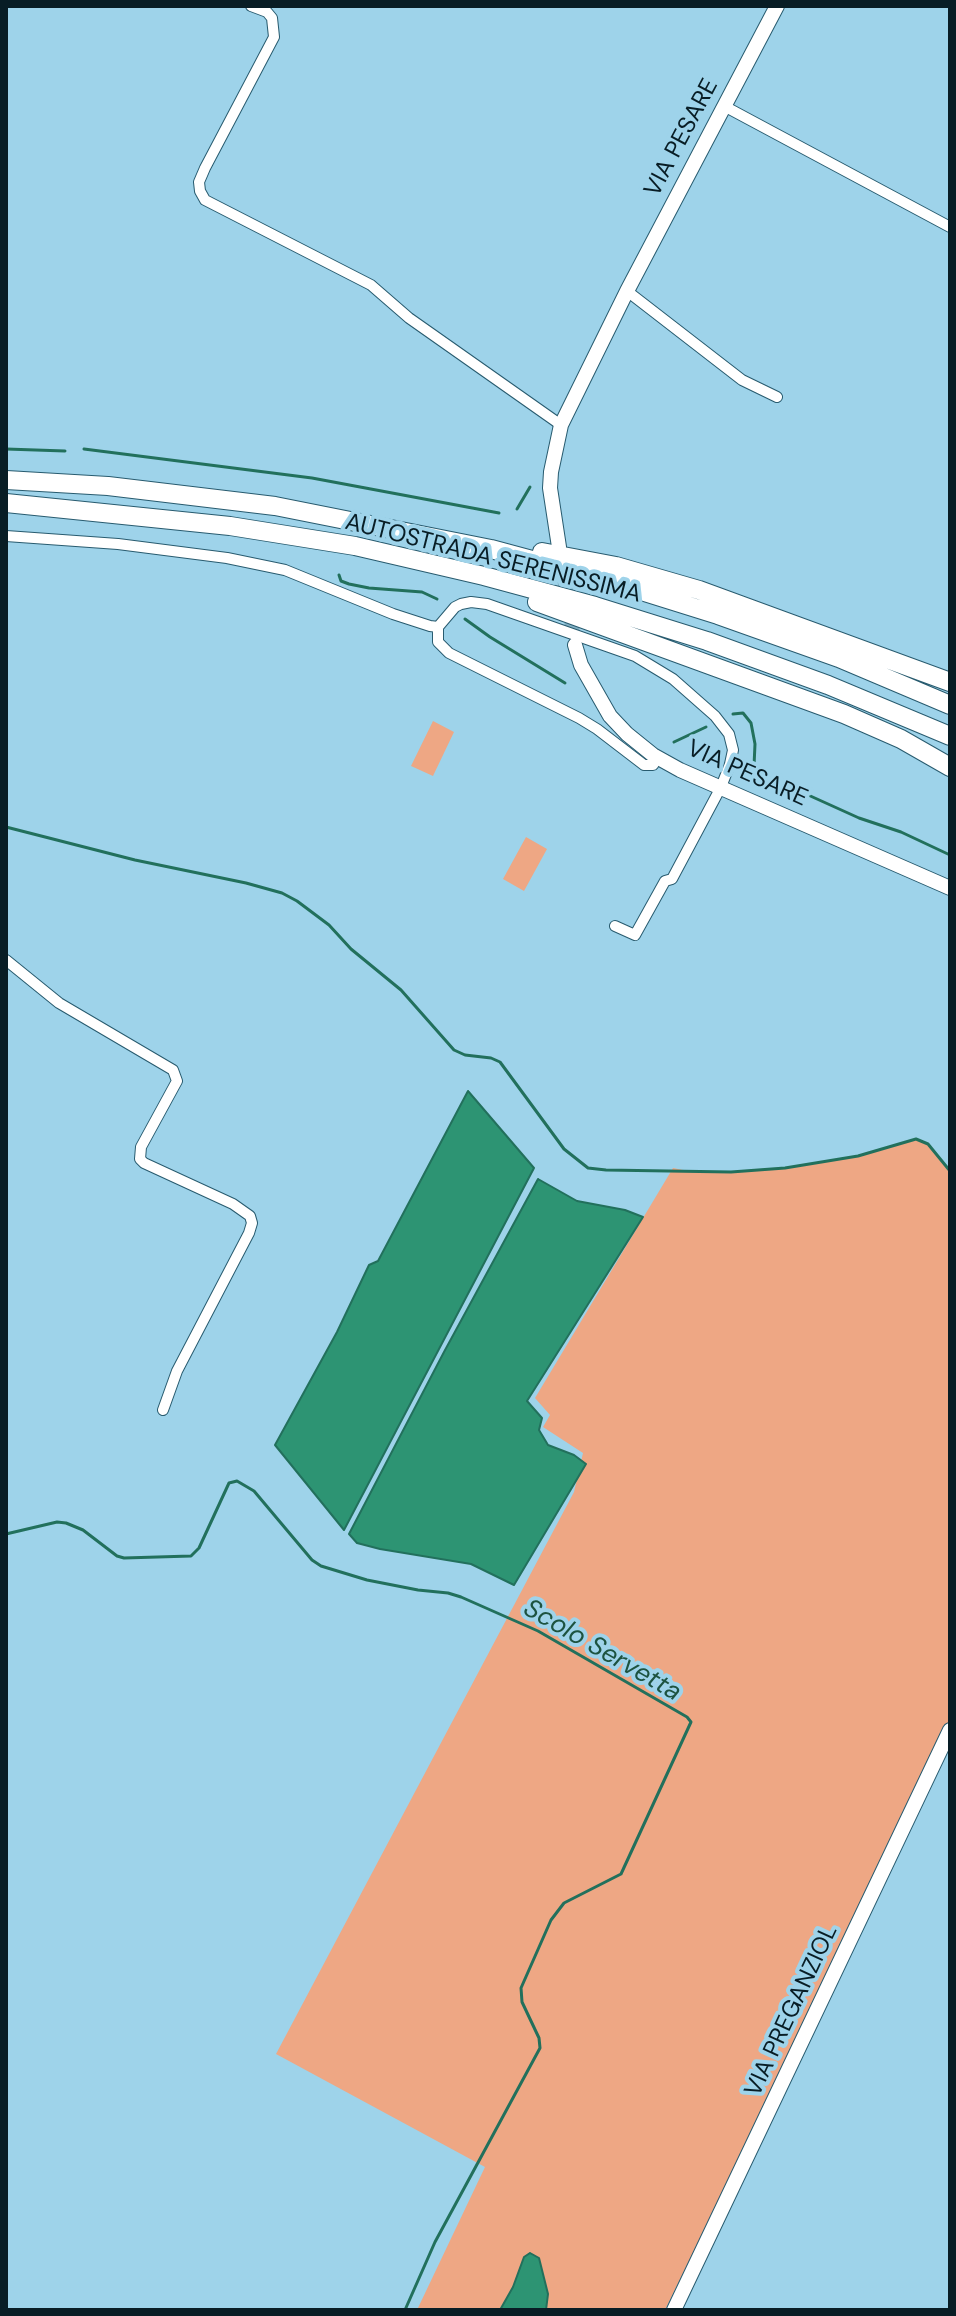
<!DOCTYPE html>
<style>
body{margin:0}
#map{position:relative;width:956px;height:2316px;overflow:hidden;background:#9ed3ea;font-family:"DM Sans",sans-serif}
canvas{display:block}
.frame{position:absolute;inset:0;border:8px solid #081d25;pointer-events:none}
</style>
<div id="map">
<canvas width="956" height="2316"></canvas>
<div class="frame"></div>
</div>
<script>
const ctx = document.querySelector('canvas').getContext('2d');
ctx.lineJoin = 'round';
function fill(path, color) { ctx.fillStyle = color; ctx.fill(path, 'evenodd'); }
const shape = rows => new Path2D(rows.map(r => 'M' + r).join(''));
function trace(path, color, width, dash) { ctx.strokeStyle = color; ctx.lineWidth = width; ctx.lineCap = dash ? 'butt' : 'round'; ctx.setLineDash(dash || []); ctx.stroke(path); }
function drawText(font, color, halo, rows, align = 'center') {
  ctx.font = font + ' "DM Sans",sans-serif'; ctx.lineWidth = 8; ctx.setLineDash([]); ctx.textBaseline = 'middle'; ctx.strokeStyle = halo; ctx.fillStyle = color; for (const [text, x, y, turn = 0] of rows) {
    ctx.save(); ctx.translate(x, y); ctx.rotate((+turn || 0) * Math.PI / 180); ctx.textAlign = isNaN(turn) ? turn : align; if (halo) ctx.strokeText(text, 0, 0); ctx.fillText(text, 0, 0); ctx.restore();
  }
}
const green = shape([
 [433,721,454,732,433,776,411,766],
 [526,837,547,849,524,891,503,879],
 [916,1139,928,1144,950,1171,950,1732,665,2310,417,2310,485,2167,276,2054,574,1492,583,1453,543,1427,550,1415,535,1398,673,1168,693,1172,731,1172,785,1168,858,1156]
]);
const water = shape([
 [468,1091,534,1168,344,1530,275,1445,337,1332,369,1265,378,1261,468,1091],
 [538,1179,577,1201,625,1210,643,1217,527,1401,542,1418,539,1430,548,1445,574,1455,586,1464,514,1585,471,1564,380,1549,357,1543,349,1534,444,1352,538,1179],
 [530,2253,539,2258,548,2294,546,2310,500,2310,513,2287,524,2257,530,2253]
]);
const stream = shape([
 [6,449,65,451],
 [84,449,312,478,499,513],
 [517,509,530,487],
 [339,575,341,581,349,584,369,588,422,592,437,599],
 [465,619,490,637,565,683],
 [733,714,743,713,751,723,755,744,754,766,764,775,859,818,901,832,950,855],
 [674,742,706,727],
 [6,827,135,860,246,883,282,893,297,901,329,925,351,949,401,990,454,1050,465,1055,491,1058,500,1062,564,1149,588,1168,606,1170,731,1172,785,1168,858,1156,916,1139,928,1144,950,1171],
 [6,1534,57,1522,66,1523,83,1530,117,1556,124,1558,191,1556,199,1548,229,1483,237,1481,254,1491,312,1560,321,1566,367,1580,418,1590,448,1593,461,1597,538,1631,687,1717,691,1722,621,1874,564,1903,551,1920,521,1988,522,2002,539,2038,540,2048,435,2242,405,2310]
]);
const secondaryTunnel = shape([
 [561,560,575,645]
]);
const street = shape([
 [251,6,267,12,272,18,274,37,205,168,199,182,200,191,205,200,371,285,409,318,561,425],
 [724,106,950,227],
 [627,291,742,380,777,397],
 [6,536,118,544,227,558,285,570,393,614,430,626,438,627,455,607,461,604,471,602,487,604,635,656,673,679,715,716,729,734,733,750,730,764,721,787,672,879,665,881,635,935,615,926],
 [438,627,438,642,449,653,579,718,597,729,644,765,653,765,658,757],
 [6,960,59,1003,173,1070,177,1081,141,1147,140,1159,144,1163,233,1204,250,1216,252,1223,249,1233,177,1371,163,1410]
]);
const secondary = shape([
 [559,547,550,488,551,472,561,425,627,291,777,6],
 [575,645,581,665,610,716,627,734,653,755,680,770,950,888],
 [674,2310,950,1730]
]);
const highway = shape([
 [6,480,108,486,275,506,491,549,606,580,718,615,839,658,950,705],
 [6,503,230,526,355,546,484,576,595,606,707,641,828,685,950,736],
 [542,552,616,566,699,590,950,682],
 [537,602,844,714,901,739,950,767]
]);
const streetNames = [
 ["VIA PESARE",682,138,-62],
 ["AUTOSTRADA SERENISSIMA",493,559,14],
 ["VIA PESARE",747,774,24],
 ["VIA PREGANZIOL",792,2011,-65]
];
const waterNames = [
 ["Scolo Servetta",602,1651,30]
];
fill(green, '#eea784');
fill(water, '#2d9473');
trace(water, '#22705c', 2);
trace(stream, '#22705c', 3);
trace(secondaryTunnel, '#80afc3', 14, [14, 7]);
trace(street, '#285b6f', 12);
trace(secondary, '#285b6f', 16);
trace(highway, '#285b6f', 20);
trace(street, '#fff', 10);
trace(secondary, '#fff', 14);
trace(highway, '#fff', 18);
drawText('24px', '#081d25', '#9ed3ea', streetNames);
drawText('italic 26px', '#1d5340', '#9ed3ea', waterNames);
</script>
